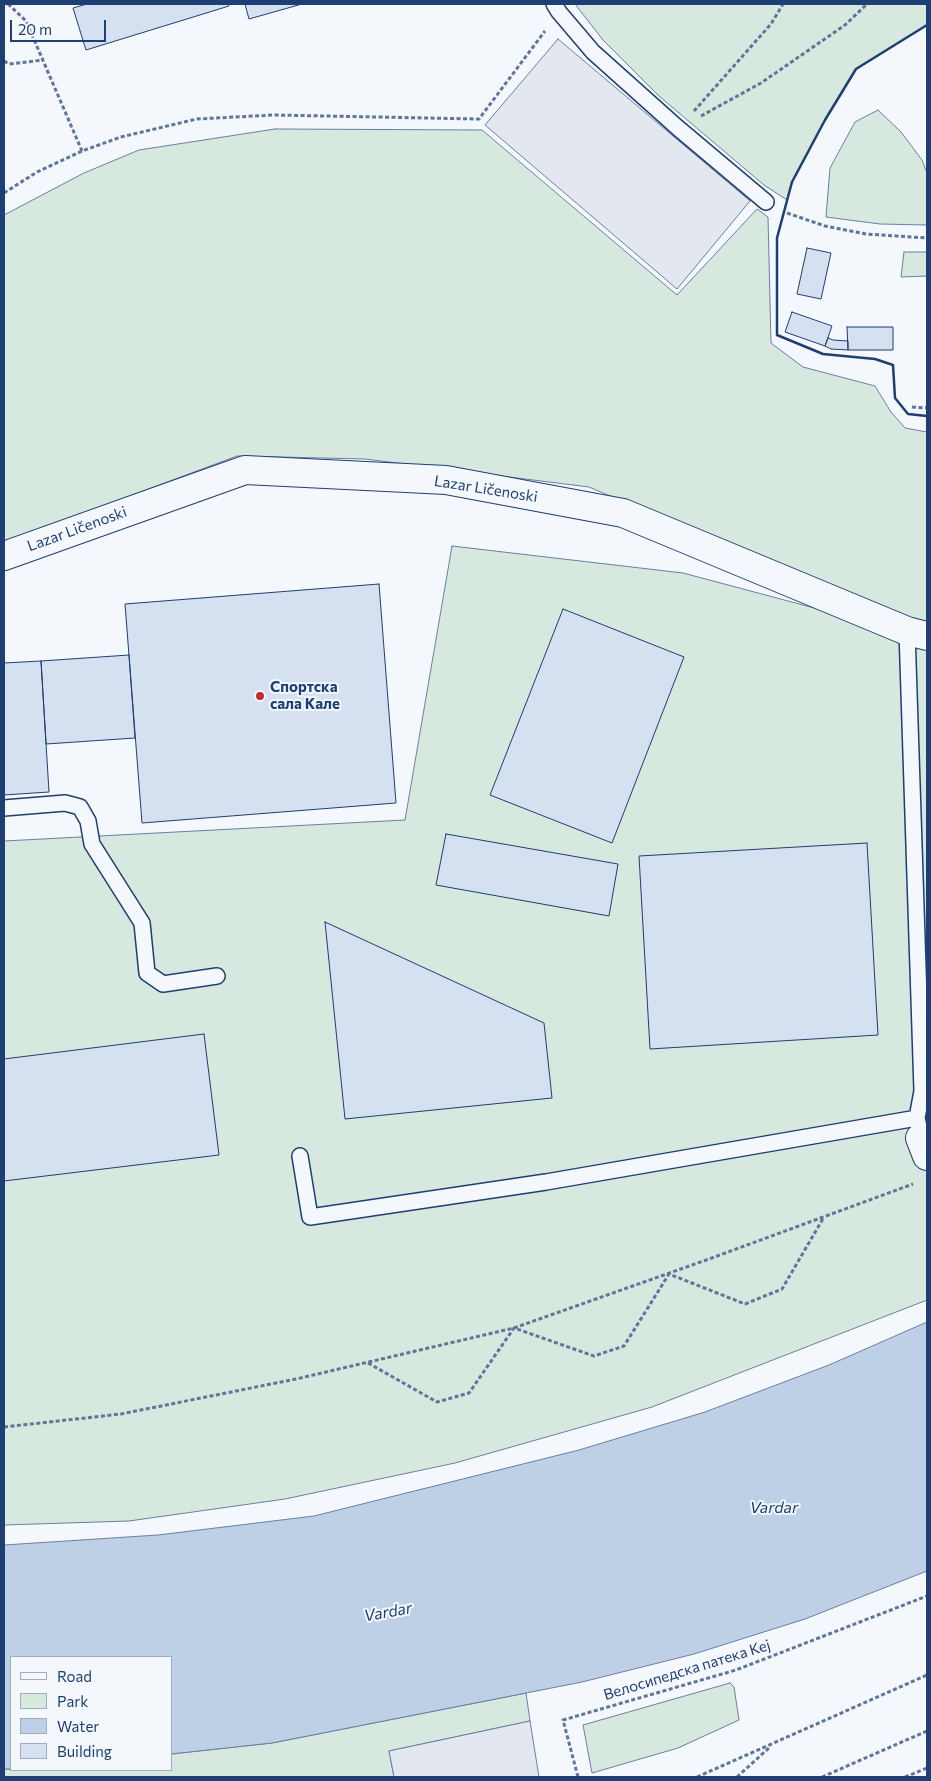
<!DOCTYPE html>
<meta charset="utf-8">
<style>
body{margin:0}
#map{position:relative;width:931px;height:1781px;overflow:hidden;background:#f4f7fb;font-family:Commissioner,sans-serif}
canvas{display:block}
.frame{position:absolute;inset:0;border:5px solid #1d3f73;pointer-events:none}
.legend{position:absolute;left:10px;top:1656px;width:162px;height:115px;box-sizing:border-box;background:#f4f7fb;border:1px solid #9eadc5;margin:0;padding:6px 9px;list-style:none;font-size:15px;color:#1d3f73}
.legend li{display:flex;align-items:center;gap:10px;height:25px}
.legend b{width:25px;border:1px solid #9eadc5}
.scale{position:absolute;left:10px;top:20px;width:96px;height:22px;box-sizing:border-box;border:2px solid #1d3f73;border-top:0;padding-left:6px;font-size:15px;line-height:18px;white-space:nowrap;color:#1d3f73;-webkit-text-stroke:4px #f4f7fb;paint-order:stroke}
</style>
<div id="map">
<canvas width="931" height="1781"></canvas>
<div class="frame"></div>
<ul class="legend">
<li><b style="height:6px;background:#f4f7fb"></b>Road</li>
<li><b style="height:14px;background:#d7e8df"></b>Park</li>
<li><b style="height:14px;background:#bed0e5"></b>Water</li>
<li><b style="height:14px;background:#d5e0f0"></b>Building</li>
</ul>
<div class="scale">20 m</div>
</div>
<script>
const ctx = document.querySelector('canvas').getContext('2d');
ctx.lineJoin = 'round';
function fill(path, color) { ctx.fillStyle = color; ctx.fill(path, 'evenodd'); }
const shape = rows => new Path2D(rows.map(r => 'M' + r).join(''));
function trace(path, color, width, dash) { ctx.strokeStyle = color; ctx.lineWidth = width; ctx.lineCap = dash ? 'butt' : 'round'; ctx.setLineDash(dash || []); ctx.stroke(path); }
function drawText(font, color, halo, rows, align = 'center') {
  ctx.font = font + ' Commissioner,sans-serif'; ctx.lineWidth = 4; ctx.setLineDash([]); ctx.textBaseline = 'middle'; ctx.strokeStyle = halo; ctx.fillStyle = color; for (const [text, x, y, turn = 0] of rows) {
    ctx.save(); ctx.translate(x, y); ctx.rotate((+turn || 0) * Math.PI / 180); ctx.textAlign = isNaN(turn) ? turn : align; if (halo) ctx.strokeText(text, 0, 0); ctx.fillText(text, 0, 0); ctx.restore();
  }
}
const green = shape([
 [575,4,927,4,927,25,856,69,825,120,792,182,787,200,764,185,659,96,603,40,575,4],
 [878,110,901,132,922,160,927,173,927,225,880,224,826,217,830,168,855,122,878,110],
 [275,129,482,130,677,295,757,209,768,217,771,343,803,367,875,386,891,412,905,428,927,432,927,632,589,487,365,459,237,456,4,543,4,215,84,173,139,150,275,129],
 [904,252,927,252,927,276,901,277,904,252],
 [452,546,683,573,927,638,927,1300,652,1407,455,1463,285,1499,129,1521,4,1525,4,841,405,820,452,546],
 [730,1683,734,1687,739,1720,678,1748,592,1773,583,1725,730,1683],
 [526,1693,530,1721,389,1751,394,1777,4,1777,4,1769,11,1769,171,1770,171,1754,272,1743,526,1693]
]);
const parking = shape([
 [558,39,750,201,677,289,485,125,558,39],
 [530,1721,539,1777,394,1777,389,1751,530,1721]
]);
const water = shape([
 [927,1322,927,1571,805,1619,694,1654,582,1682,272,1743,171,1754,171,1657,11,1657,11,1769,4,1769,4,1545,158,1535,314,1516,579,1450,705,1412,829,1365,927,1322]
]);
const building = shape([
 [87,4,228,4,229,6,86,50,73,8,87,4],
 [245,4,302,4,249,19,245,4],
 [807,248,831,253,821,299,797,294,807,248],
 [792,312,832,326,825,346,785,332,792,312],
 [847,327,893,327,893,350,848,350,847,327],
 [828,338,833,340,848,341,848,350,831,349,825,346,828,338],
 [379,584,396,803,142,823,125,604,379,584],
 [563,609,684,657,612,843,490,795,563,609],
 [129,655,135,738,46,744,41,661,129,655],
 [41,661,49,792,4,795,4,663,41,661],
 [446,834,618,864,609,916,436,885,446,834],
 [867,843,878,1035,650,1049,639,856,867,843],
 [325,922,544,1023,552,1098,345,1119,325,922],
 [204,1034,219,1155,4,1181,4,1059,204,1034]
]);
const path = shape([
 [8,4,26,21,82,151],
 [4,61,9,64,43,60],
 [694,111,771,24,783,4],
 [701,116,761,83,845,25,867,4],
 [4,193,37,172,82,151,121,137,197,119,274,115,479,119,545,31],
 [787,213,825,226,866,234,927,238],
 [912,407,927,408],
 [368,1363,437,1402,469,1393,514,1328,594,1356,624,1346,669,1274,745,1304,782,1289,824,1217],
 [4,1427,121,1414,296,1379,514,1328,709,1259,913,1184],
 [578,1777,563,1720,736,1670,927,1596],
 [697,1777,927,1675],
 [737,1777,770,1747],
 [822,1777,927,1731],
 [905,1777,927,1768]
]);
const lane = shape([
 [554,4,559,12,593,52,678,128,766,202],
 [907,631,922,1091,917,1118,919,1127],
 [4,808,65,803,80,807,88,821,92,844,142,923,147,973,163,984,217,976],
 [300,1156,310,1217,546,1182,917,1118]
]);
const street = shape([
 [920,1138,927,1156]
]);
const secondary = shape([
 [4,556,245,470,446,480,623,513,907,631,927,636]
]);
const wall = shape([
 [927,25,856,69,825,120,792,182,777,238,777,335,823,354,875,359,893,365,895,398,908,414,927,416]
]);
const markers = [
 [260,696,5,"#c62828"]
];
const streetNames = [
 ["Lazar Ličenoski",486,489,9],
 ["Lazar Ličenoski",77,529,-20],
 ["Велосипедска патека Кеј",687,1670,-17]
];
const poiNames = [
 ["Спортска",270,687],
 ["сала Кале",270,704]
];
const waterNames = [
 ["Vardar",774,1508],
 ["Vardar",388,1612,-10]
];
fill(green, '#d7e8df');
trace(green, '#687fa3', 1);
fill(parking, '#e3e8f0');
trace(parking, '#687fa3', 1);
fill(water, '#bed0e5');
trace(water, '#687fa3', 1);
fill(building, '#d5e0f0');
trace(building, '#1d3f73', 1);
trace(lane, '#1d3f73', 18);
trace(street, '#1d3f73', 30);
trace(secondary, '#1d3f73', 30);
trace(path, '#5e769c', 3, [4, 2.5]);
trace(lane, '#f4f7fb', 15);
trace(street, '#f4f7fb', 28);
trace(secondary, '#f4f7fb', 28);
trace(wall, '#1d3f73', 2.5);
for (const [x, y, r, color] of markers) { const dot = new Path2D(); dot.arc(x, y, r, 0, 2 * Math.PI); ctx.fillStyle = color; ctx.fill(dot); trace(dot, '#f4f7fb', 2); }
drawText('15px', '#1d3f73', '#f4f7fb', streetNames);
drawText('bold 15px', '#1d3f73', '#f4f7fb', poiNames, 'left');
drawText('italic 16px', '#1d3f73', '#f4f7fb', waterNames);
</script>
